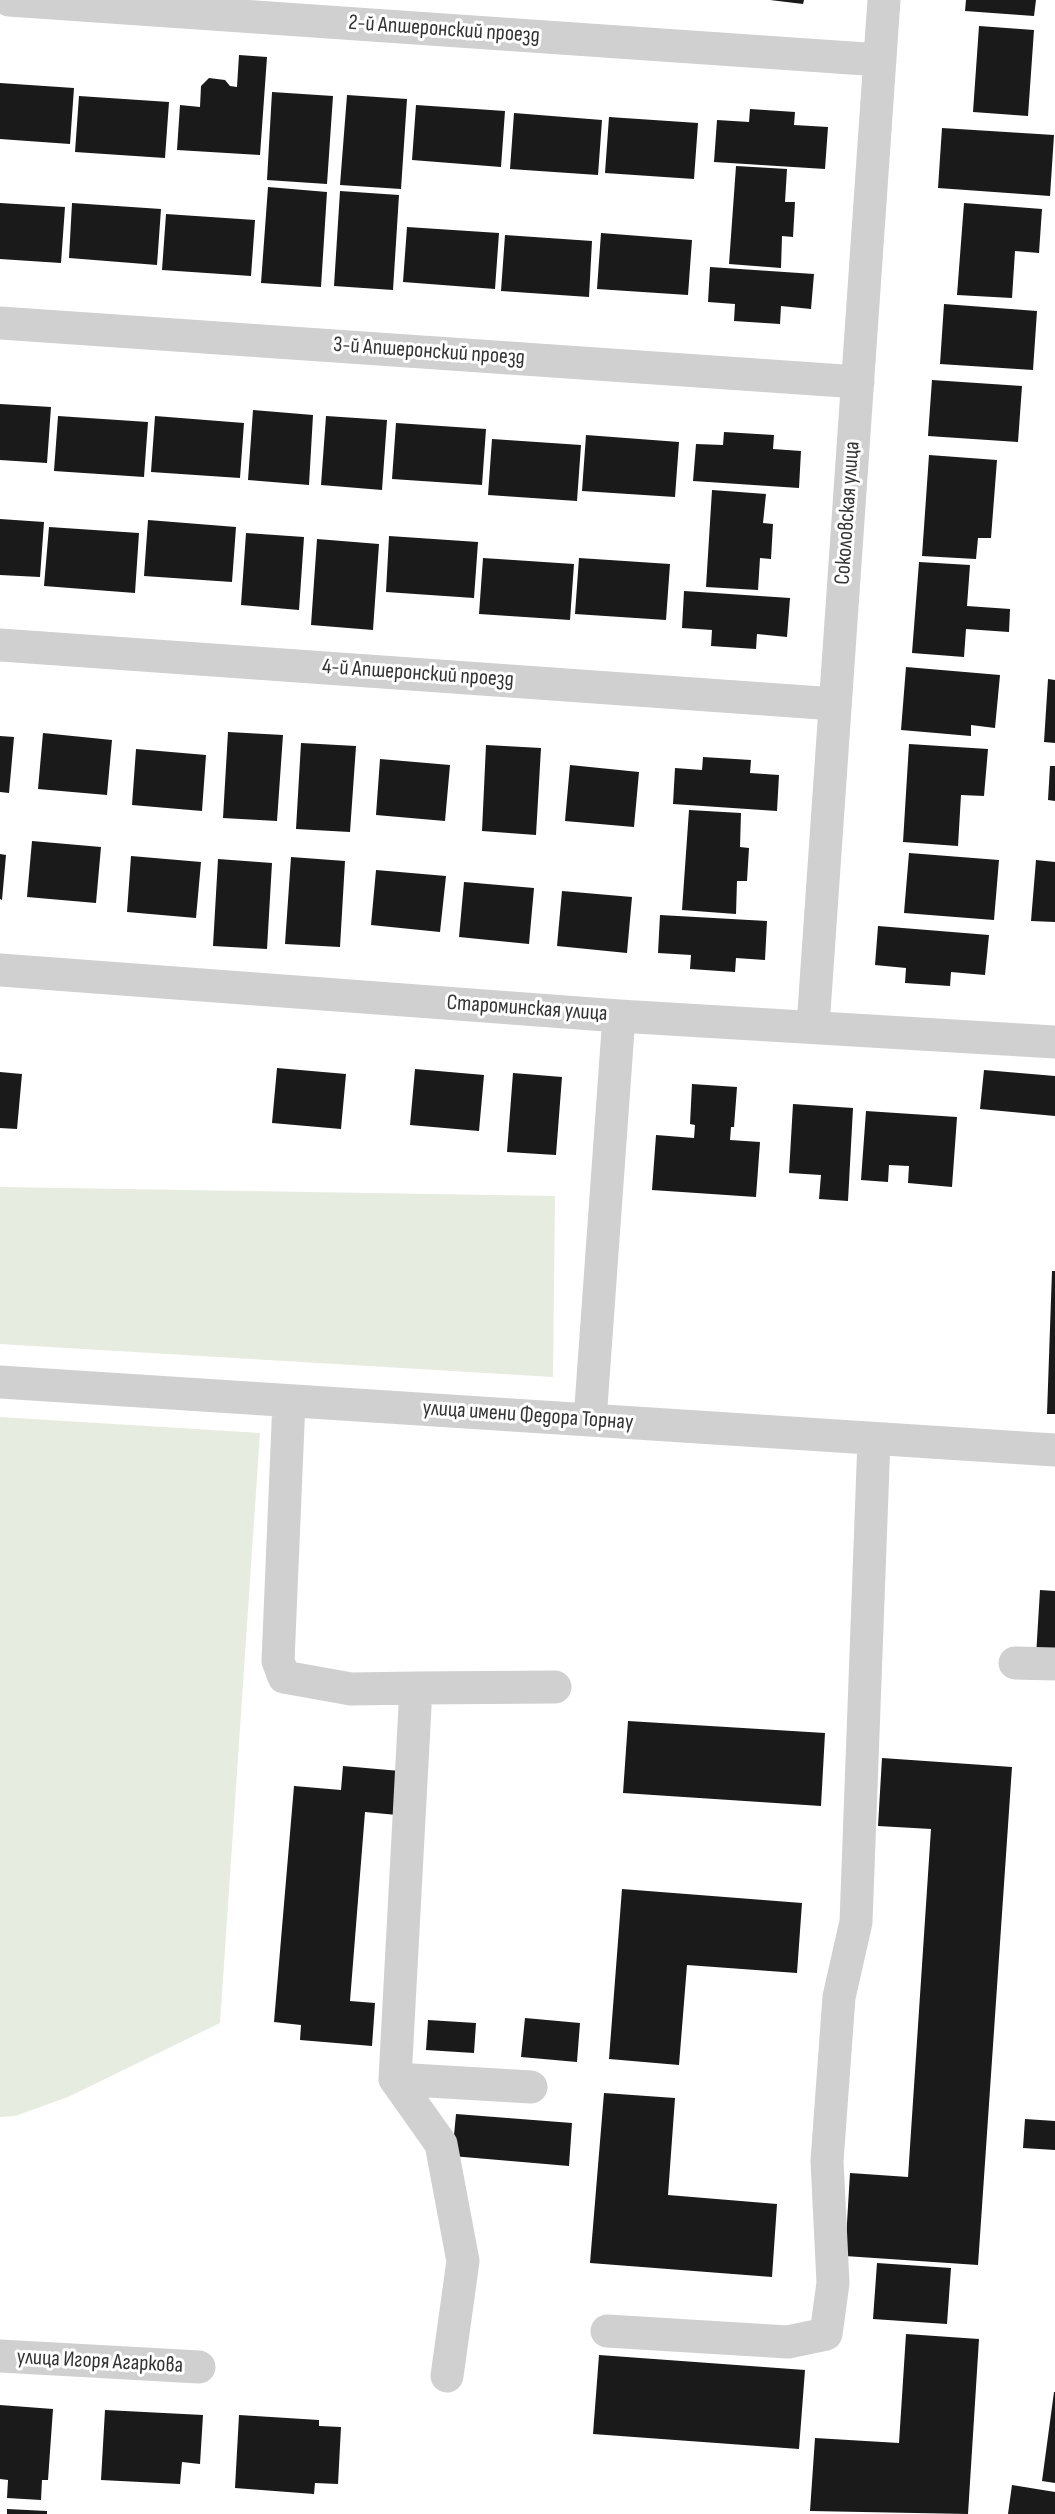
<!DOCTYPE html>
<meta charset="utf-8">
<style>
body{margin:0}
canvas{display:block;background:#fff}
</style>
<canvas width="1055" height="2514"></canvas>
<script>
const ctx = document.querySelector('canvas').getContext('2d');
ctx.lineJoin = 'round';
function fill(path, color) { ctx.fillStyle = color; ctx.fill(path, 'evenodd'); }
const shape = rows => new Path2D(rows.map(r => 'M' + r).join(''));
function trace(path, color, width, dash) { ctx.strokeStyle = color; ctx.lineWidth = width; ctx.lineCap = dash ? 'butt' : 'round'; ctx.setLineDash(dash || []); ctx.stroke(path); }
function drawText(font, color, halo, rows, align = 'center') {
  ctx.font = font + ' "Sofia Sans Condensed",sans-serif'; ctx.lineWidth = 6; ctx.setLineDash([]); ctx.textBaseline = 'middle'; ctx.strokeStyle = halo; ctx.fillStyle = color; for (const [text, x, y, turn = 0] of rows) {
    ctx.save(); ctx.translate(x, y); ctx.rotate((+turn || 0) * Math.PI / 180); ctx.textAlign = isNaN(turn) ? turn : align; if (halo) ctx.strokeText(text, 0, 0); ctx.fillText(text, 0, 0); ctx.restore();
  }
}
const green = shape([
 [0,1187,555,1196,553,1377,0,1344],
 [0,1417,260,1433,220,2023,68,2097,15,2116,0,2117]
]);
const building = shape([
 [770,0,804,0,803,4],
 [966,0,1036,0,1034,16,965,11],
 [979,26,1034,30,1028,116,973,112],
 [239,55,267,57,260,155,177,150,180,105,200,107,201,86,209,78,225,80,230,86,237,87],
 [0,83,74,88,70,144,0,139],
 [272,92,333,96,327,184,267,180],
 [347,95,407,99,401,189,340,185],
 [79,96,169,102,165,158,75,152],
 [416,105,505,111,501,167,412,160],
 [750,109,795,112,794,125,828,127,825,169,714,162,717,120,749,122],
 [514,113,602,120,598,175,510,169],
 [609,117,698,123,694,179,605,173],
 [942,128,1054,135,1050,196,938,188],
 [736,166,787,169,785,202,795,202,793,237,782,236,781,268,729,264],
 [268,187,327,192,321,287,261,283],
 [340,191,399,195,393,290,334,286],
 [0,203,65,207,61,263,0,259],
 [72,203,161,209,157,265,69,258],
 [964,203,1042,209,1039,253,1015,251,1012,298,957,295],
 [166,214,255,220,251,276,162,270],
 [407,227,499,233,495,289,403,282],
 [601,233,692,240,688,295,597,289],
 [505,235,592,241,589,297,501,291],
 [710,267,814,274,811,309,781,306,780,324,734,321,735,304,708,302],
 [944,304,1037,311,1033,370,940,364],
 [932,380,1022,386,1018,442,928,436],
 [0,404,51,407,47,463,0,460],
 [253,410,313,415,309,485,248,480],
 [58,416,148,422,144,477,54,471],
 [155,416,244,423,240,478,151,472],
 [326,416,387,420,382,490,321,485],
 [396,423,486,429,482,485,392,479],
 [724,432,774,435,773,449,801,451,799,488,693,481,696,444,723,445],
 [586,435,679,442,675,497,582,491],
 [492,439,581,445,577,501,488,495],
 [929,455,997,460,991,538,978,538,976,559,922,556],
 [712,490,766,494,763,523,773,524,771,559,760,558,758,590,706,587],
 [0,519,44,522,40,577,0,575],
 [148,520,236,527,232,582,144,576],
 [49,527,139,533,135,593,44,586],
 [246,533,304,537,299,610,241,605],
 [389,536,478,542,474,598,386,592],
 [317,539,379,544,373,630,311,625],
 [483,558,574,564,570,620,479,614],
 [579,558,670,564,666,620,575,614],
 [919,562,970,565,967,606,1010,609,1009,632,966,629,964,657,912,653],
 [684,591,790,598,787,637,757,634,756,649,711,646,712,630,682,628],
 [906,667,1000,675,995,728,971,725,971,736,901,730],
 [1048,679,1055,680,1055,743,1044,742],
 [228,732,283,735,277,821,223,818],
 [43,733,112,740,107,795,38,789],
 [0,736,14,737,9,793,0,792],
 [301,743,356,746,350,832,296,829],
 [909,744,988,749,984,796,961,795,958,846,903,842],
 [486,745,541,748,536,835,482,831],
 [136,749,206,755,202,811,132,805],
 [703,757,751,760,750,773,779,775,777,811,673,804,675,768,702,770],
 [380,759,450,765,445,821,376,815],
 [570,765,639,772,634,827,565,821],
 [1050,766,1055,766,1055,801,1048,800],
 [689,810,741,813,740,847,749,848,747,881,737,881,736,914,682,910],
 [32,841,101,847,96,903,27,897],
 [909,853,999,860,994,920,904,913],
 [0,854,6,855,2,900,0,899],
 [131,856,201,862,196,918,127,912],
 [291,857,345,861,340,947,285,944],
 [218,859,272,863,267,949,213,946],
 [1036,860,1055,862,1055,922,1031,921],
 [376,870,446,876,440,932,371,925],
 [464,882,534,888,529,944,459,937],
 [562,891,632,897,627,953,557,946],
 [660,915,767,921,765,960,736,958,735,972,690,969,691,955,658,953],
 [878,926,989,935,985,975,951,972,950,986,905,983,906,968,875,965],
 [277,1068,346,1074,341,1129,272,1123],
 [415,1069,484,1075,479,1131,410,1125],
 [984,1070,1055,1076,1055,1116,980,1109],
 [0,1072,22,1074,17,1129,0,1128],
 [513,1073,562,1077,556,1155,507,1152],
 [692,1084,737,1087,734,1127,731,1127,730,1140,760,1142,756,1197,652,1190,656,1135,694,1138,695,1125,690,1124],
 [793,1104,853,1108,848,1201,819,1199,821,1175,789,1173],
 [866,1111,957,1117,952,1187,908,1183,909,1166,889,1165,888,1182,861,1180],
 [1052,1271,1055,1271,1055,1414,1047,1414],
 [1040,1590,1055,1591,1055,1657,1036,1656],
 [628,1721,825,1733,821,1806,623,1793],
 [882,1758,1012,1767,978,2265,845,2256,850,2173,908,2177,931,1829,878,1826],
 [343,1766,400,1771,397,1815,365,1812,350,2001,375,2003,372,2046,300,2040,301,2025,274,2022,294,1786,341,1790],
 [622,1889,802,1903,797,1973,687,1965,679,2065,609,2059],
 [525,2018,580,2023,577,2062,521,2057],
 [428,2020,476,2023,474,2053,426,2050],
 [604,2093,675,2098,668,2195,777,2204,772,2277,590,2263],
 [456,2114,572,2123,569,2166,452,2156],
 [1025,2119,1055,2121,1055,2150,1023,2148],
 [877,2263,951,2268,947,2324,873,2319],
 [906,2334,979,2339,968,2514,810,2511,815,2438,899,2443],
 [599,2355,805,2370,799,2449,593,2434],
 [1054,2392,1055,2392,1055,2483,1042,2481],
 [0,2405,53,2409,48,2480,42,2480,41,2500,7,2498,8,2480,0,2479],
 [105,2410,203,2415,200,2464,182,2462,180,2484,101,2480],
 [239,2415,319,2420,319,2426,341,2427,338,2484,315,2483,314,2494,235,2488],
 [1012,2485,1055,2492,1055,2514,1008,2514],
 [7,2509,47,2511,47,2514,7,2514]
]);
const minor = shape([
 [9,0,880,60],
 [0,323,858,382],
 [0,645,835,704],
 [0,970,619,1016,1055,1042],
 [813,1026,884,0],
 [0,1382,1055,1450],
 [289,1401,278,1661,284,1677,351,1689,416,1688,395,2079,531,2087],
 [590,1420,619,1016],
 [1015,1663,1055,1664],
 [416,1688,555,1687],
 [395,2079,441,2144,463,2261,447,2376],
 [607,2331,788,2342,826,2334,833,2283,827,2161,839,1997,856,1922,874,1439],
 [0,2356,199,2367]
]);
const streetNames = [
 ["2-й Апшеронский проезд",444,30,4],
 ["3-й Апшеронский проезд",429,352,4],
 ["Соколовская улица",848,513,-86],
 ["4-й Апшеронский проезд",418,674,4],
 ["Староминская улица",527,1009,4],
 ["улица имени Федора Торнау",528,1416,4],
 ["улица Игоря Агаркова",100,2362,3]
];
fill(green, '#e6ecdf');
fill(building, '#1a1a1a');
trace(minor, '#d0d0d0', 33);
drawText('22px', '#333', '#fff', streetNames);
</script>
